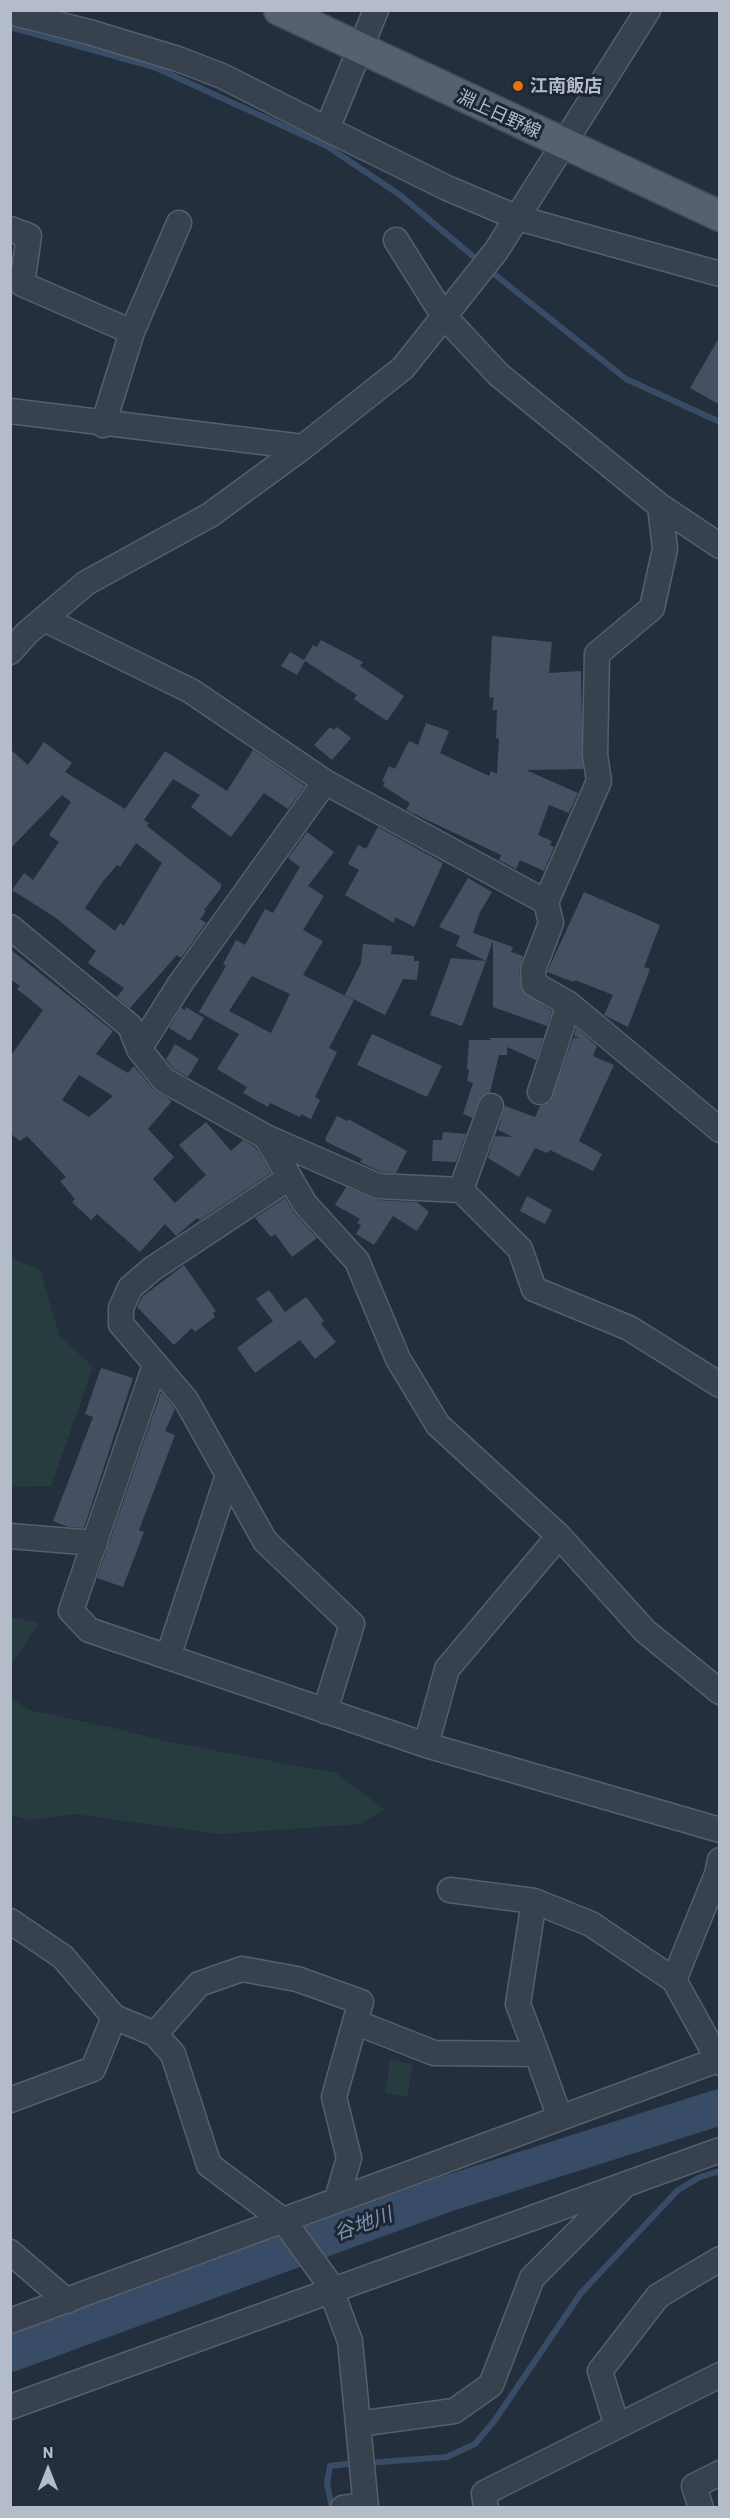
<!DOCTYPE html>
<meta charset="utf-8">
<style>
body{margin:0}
#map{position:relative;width:730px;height:2518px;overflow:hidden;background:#242f3e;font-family:Barlow,sans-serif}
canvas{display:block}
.frame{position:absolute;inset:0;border:12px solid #b4bcc9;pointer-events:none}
.north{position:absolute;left:18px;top:2440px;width:60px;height:60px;-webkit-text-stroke:4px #1d2633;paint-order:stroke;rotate:0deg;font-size:16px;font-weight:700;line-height:24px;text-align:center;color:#b4bcc9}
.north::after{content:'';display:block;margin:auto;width:21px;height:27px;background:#b4bcc9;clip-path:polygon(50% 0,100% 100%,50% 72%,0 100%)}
</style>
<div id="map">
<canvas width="730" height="2518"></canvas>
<div class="frame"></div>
<div class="north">N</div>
</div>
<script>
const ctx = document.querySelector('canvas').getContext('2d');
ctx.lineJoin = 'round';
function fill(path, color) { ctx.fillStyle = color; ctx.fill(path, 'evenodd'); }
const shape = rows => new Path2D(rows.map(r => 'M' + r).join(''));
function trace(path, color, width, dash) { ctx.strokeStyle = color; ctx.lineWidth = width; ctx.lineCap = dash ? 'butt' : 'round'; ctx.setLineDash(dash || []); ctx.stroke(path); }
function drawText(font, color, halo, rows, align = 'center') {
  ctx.font = font + ' Barlow,"Noto Sans JP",sans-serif'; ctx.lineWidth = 6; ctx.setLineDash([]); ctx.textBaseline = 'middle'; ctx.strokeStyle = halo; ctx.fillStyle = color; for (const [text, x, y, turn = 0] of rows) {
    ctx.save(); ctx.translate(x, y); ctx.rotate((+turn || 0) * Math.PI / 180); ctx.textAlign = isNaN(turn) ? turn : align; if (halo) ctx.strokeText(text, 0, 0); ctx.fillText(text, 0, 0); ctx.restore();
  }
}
const green = shape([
 [10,1258,40,1269,59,1335,93,1367,51,1486,11,1487],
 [11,1617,39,1623,11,1665,10,1617],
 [11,1698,29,1710,114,1728,164,1741,336,1773,384,1809,361,1824,219,1834,74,1814,29,1820,11,1815],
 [390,2059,413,2065,407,2097,385,2093]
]);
const stream = shape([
 [10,27,154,67,327,146,400,195,481,263],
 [489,270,626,379,720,422],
 [366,2463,447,2457,475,2444,495,2420,581,2293,678,2190,700,2177,720,2171],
 [332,2508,327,2483,330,2466,355,2463]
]);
const river = shape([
 [10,2354,446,2194,720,2107]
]);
const building = shape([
 [720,336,720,405,690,388],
 [492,636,552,642,549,673,581,671,583,769,526,770,578,793,569,813,549,805,538,835,552,841,550,845,554,847,544,871,520,860,516,869,499,860,501,855,406,810,410,803,383,786,385,782,382,781,389,766,395,769,409,741,418,745,426,723,449,731,440,753,489,776,491,771,497,774,499,739,496,738,497,710,492,710,494,698,489,697],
 [321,640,363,662,360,666,404,696,387,721,354,699,357,695,305,661,297,675,281,666,290,652,304,660,313,645,317,647],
 [330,727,334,730,337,727,351,738,332,760,314,745],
 [44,742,72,763,65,772,125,809,165,751,227,791,253,750,305,786,288,809,264,793,231,837,191,807,200,795,173,779,144,820,149,823,147,826,221,884,221,888,204,910,206,911,200,919,206,923,181,958,177,955,130,1008,117,997,124,988,88,963,96,951,56,918,12,890,24,873,33,880,59,842,49,835,71,802,62,795,10,849,10,749,28,765],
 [136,843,162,863,124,926,120,923,115,931,85,908,104,880,117,865,120,867],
 [378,827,443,863,414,927,395,917,394,923,345,895,359,870,348,864,358,845,366,849],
 [307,832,334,852,308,886,324,896,303,930,323,941,303,975,354,1000,329,1048,337,1052,315,1097,320,1100,311,1119,301,1114,300,1117,270,1103,268,1107,243,1093,247,1087,217,1069,239,1034,199,1012,226,966,223,964,236,940,245,945,265,909,273,913,300,867,288,858],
 [252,976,290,994,271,1033,229,1011],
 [468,878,492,892,480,912,473,933,513,947,511,952,523,956,519,971,522,991,552,1011,547,1026,493,1007,493,940,486,961,456,946,460,936,439,927],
 [584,892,660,925,644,967,650,969,628,1027,604,1015,613,995,575,980,574,982,547,972],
 [363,944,392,946,391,954,414,956,414,961,419,961,417,980,403,979,385,1015,345,995,361,963],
 [10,949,113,1031,96,1054,128,1073,134,1066,153,1089,172,1101,148,1129,174,1157,153,1179,175,1203,206,1175,179,1145,206,1122,231,1151,243,1140,256,1148,271,1173,200,1220,197,1218,176,1236,165,1224,140,1252,97,1214,91,1220,72,1202,75,1199,60,1181,66,1177,27,1136,20,1141,10,1133,10,1057,43,1010,17,989,20,986,10,979],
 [79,1075,113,1096,89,1117,62,1100],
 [451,958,486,961,462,1026,430,1015],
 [186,1007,204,1018,190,1041,169,1028,181,1008,185,1010],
 [576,1028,597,1046,593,1056,614,1065,579,1141,602,1154,593,1171,550,1150,547,1153,535,1148,519,1177,488,1158,495,1136,513,1137,498,1130,505,1106,535,1117,540,1106,550,1102,573,1038,580,1038,574,1036],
 [372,1034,442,1066,427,1097,357,1065],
 [488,1038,543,1038,536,1060,507,1047,507,1055,499,1055,490,1092,481,1096,472,1118,463,1114,473,1083,467,1081,469,1070,467,1069,469,1040,492,1040],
 [175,1044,199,1059,188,1077,173,1069,166,1059],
 [337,1116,347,1121,348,1119,407,1151,396,1173,381,1172,360,1162,362,1159,327,1142,325,1139],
 [443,1132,466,1134,456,1162,432,1161,433,1140,442,1140],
 [346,1187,377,1200,417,1202,429,1212,417,1231,393,1216,374,1245,356,1234,361,1225,357,1223,360,1219,335,1205],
 [527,1196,552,1210,545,1224,520,1211],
 [285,1198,294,1213,317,1238,292,1257,275,1234,271,1237,255,1218],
 [184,1265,216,1311,213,1313,215,1317,195,1332,192,1328,174,1345,137,1307,142,1297],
 [269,1290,285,1312,306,1297,324,1321,321,1324,336,1342,315,1359,300,1340,255,1373,237,1348,273,1321,256,1299],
 [101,1368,133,1378,84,1528,68,1527,53,1521,93,1417,85,1414],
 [161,1392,175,1409,165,1431,175,1435,139,1530,144,1532,123,1587,97,1578]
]);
const minor = shape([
 [10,12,89,32,178,59,222,76,327,129,376,10],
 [327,129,447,188,518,218,720,274],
 [10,229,29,236,22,284,132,332],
 [396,240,443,315,499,375,660,506,720,546],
 [10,411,303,447],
 [103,425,132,332,179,223],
 [660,506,665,549,652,608,597,654,595,755,599,781,546,902,551,923,533,970,534,984,569,1004,720,1130],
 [44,619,191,691,325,782,546,902],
 [10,652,27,633,86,583,210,515,303,447,403,368,496,251,648,10],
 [10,927,130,1026,139,1049,164,1080,266,1137,305,1204,357,1261,398,1359,438,1425,559,1536,645,1631,720,1692],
 [139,1049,180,984,325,782],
 [540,1092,569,1004],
 [266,1137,378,1186,461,1190,520,1249,534,1289,629,1328,720,1385],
 [289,1178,152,1269,130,1288,121,1308,121,1324,186,1400,265,1541,352,1624,325,1711],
 [461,1190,491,1106],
 [155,1365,71,1611,89,1630,426,1745,720,1830],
 [10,1536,95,1543],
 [168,1657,228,1475],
 [426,1745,447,1669,559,1536],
 [720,1860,717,1874,674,1980,720,2063],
 [450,1890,534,1901,591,1924,674,1980],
 [534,1901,518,2004,537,2054],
 [10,1921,63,1957,114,2017,155,2034,173,2054,209,2165,284,2221,328,2282,350,2341,366,2508],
 [155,2034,199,1984,242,1969,297,1979,361,2002,355,2022,434,2053,537,2054,560,2118],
 [10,2100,93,2069,114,2017],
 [337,2199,349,2158,334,2097,355,2022],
 [10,2252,67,2301],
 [10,2321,720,2059],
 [10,2407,720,2150],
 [358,2424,454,2411,491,2385,532,2278,622,2188],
 [617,2426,600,2371,658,2296,720,2259],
 [343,2508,366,2505],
 [486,2508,484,2493,720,2375],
 [701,2508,694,2486,720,2473]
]);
const major = shape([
 [279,10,720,216]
]);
const markers = [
 [518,86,6,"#e8710a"]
];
const poiNames = [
 ["江南飯店",530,86]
];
const streetNames = [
 ["淵上日野線",499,114,25]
];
const waterNames = [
 ["谷地川",363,2224,-20]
];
fill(green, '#263c3f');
trace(stream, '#394c67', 6);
trace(river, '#394c67', 36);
fill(building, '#455162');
trace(minor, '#565f6c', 27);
trace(major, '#414a57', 33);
trace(minor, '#38414e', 24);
trace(major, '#56606e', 30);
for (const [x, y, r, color] of markers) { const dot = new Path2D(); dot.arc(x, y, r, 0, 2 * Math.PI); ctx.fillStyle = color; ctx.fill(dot); trace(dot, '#1d2633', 2); }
drawText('bold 18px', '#b4bcc9', '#1d2633', poiNames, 'left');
drawText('18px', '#b4bcc9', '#1d2633', streetNames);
drawText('italic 20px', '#7c92b1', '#1d2633', waterNames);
</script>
